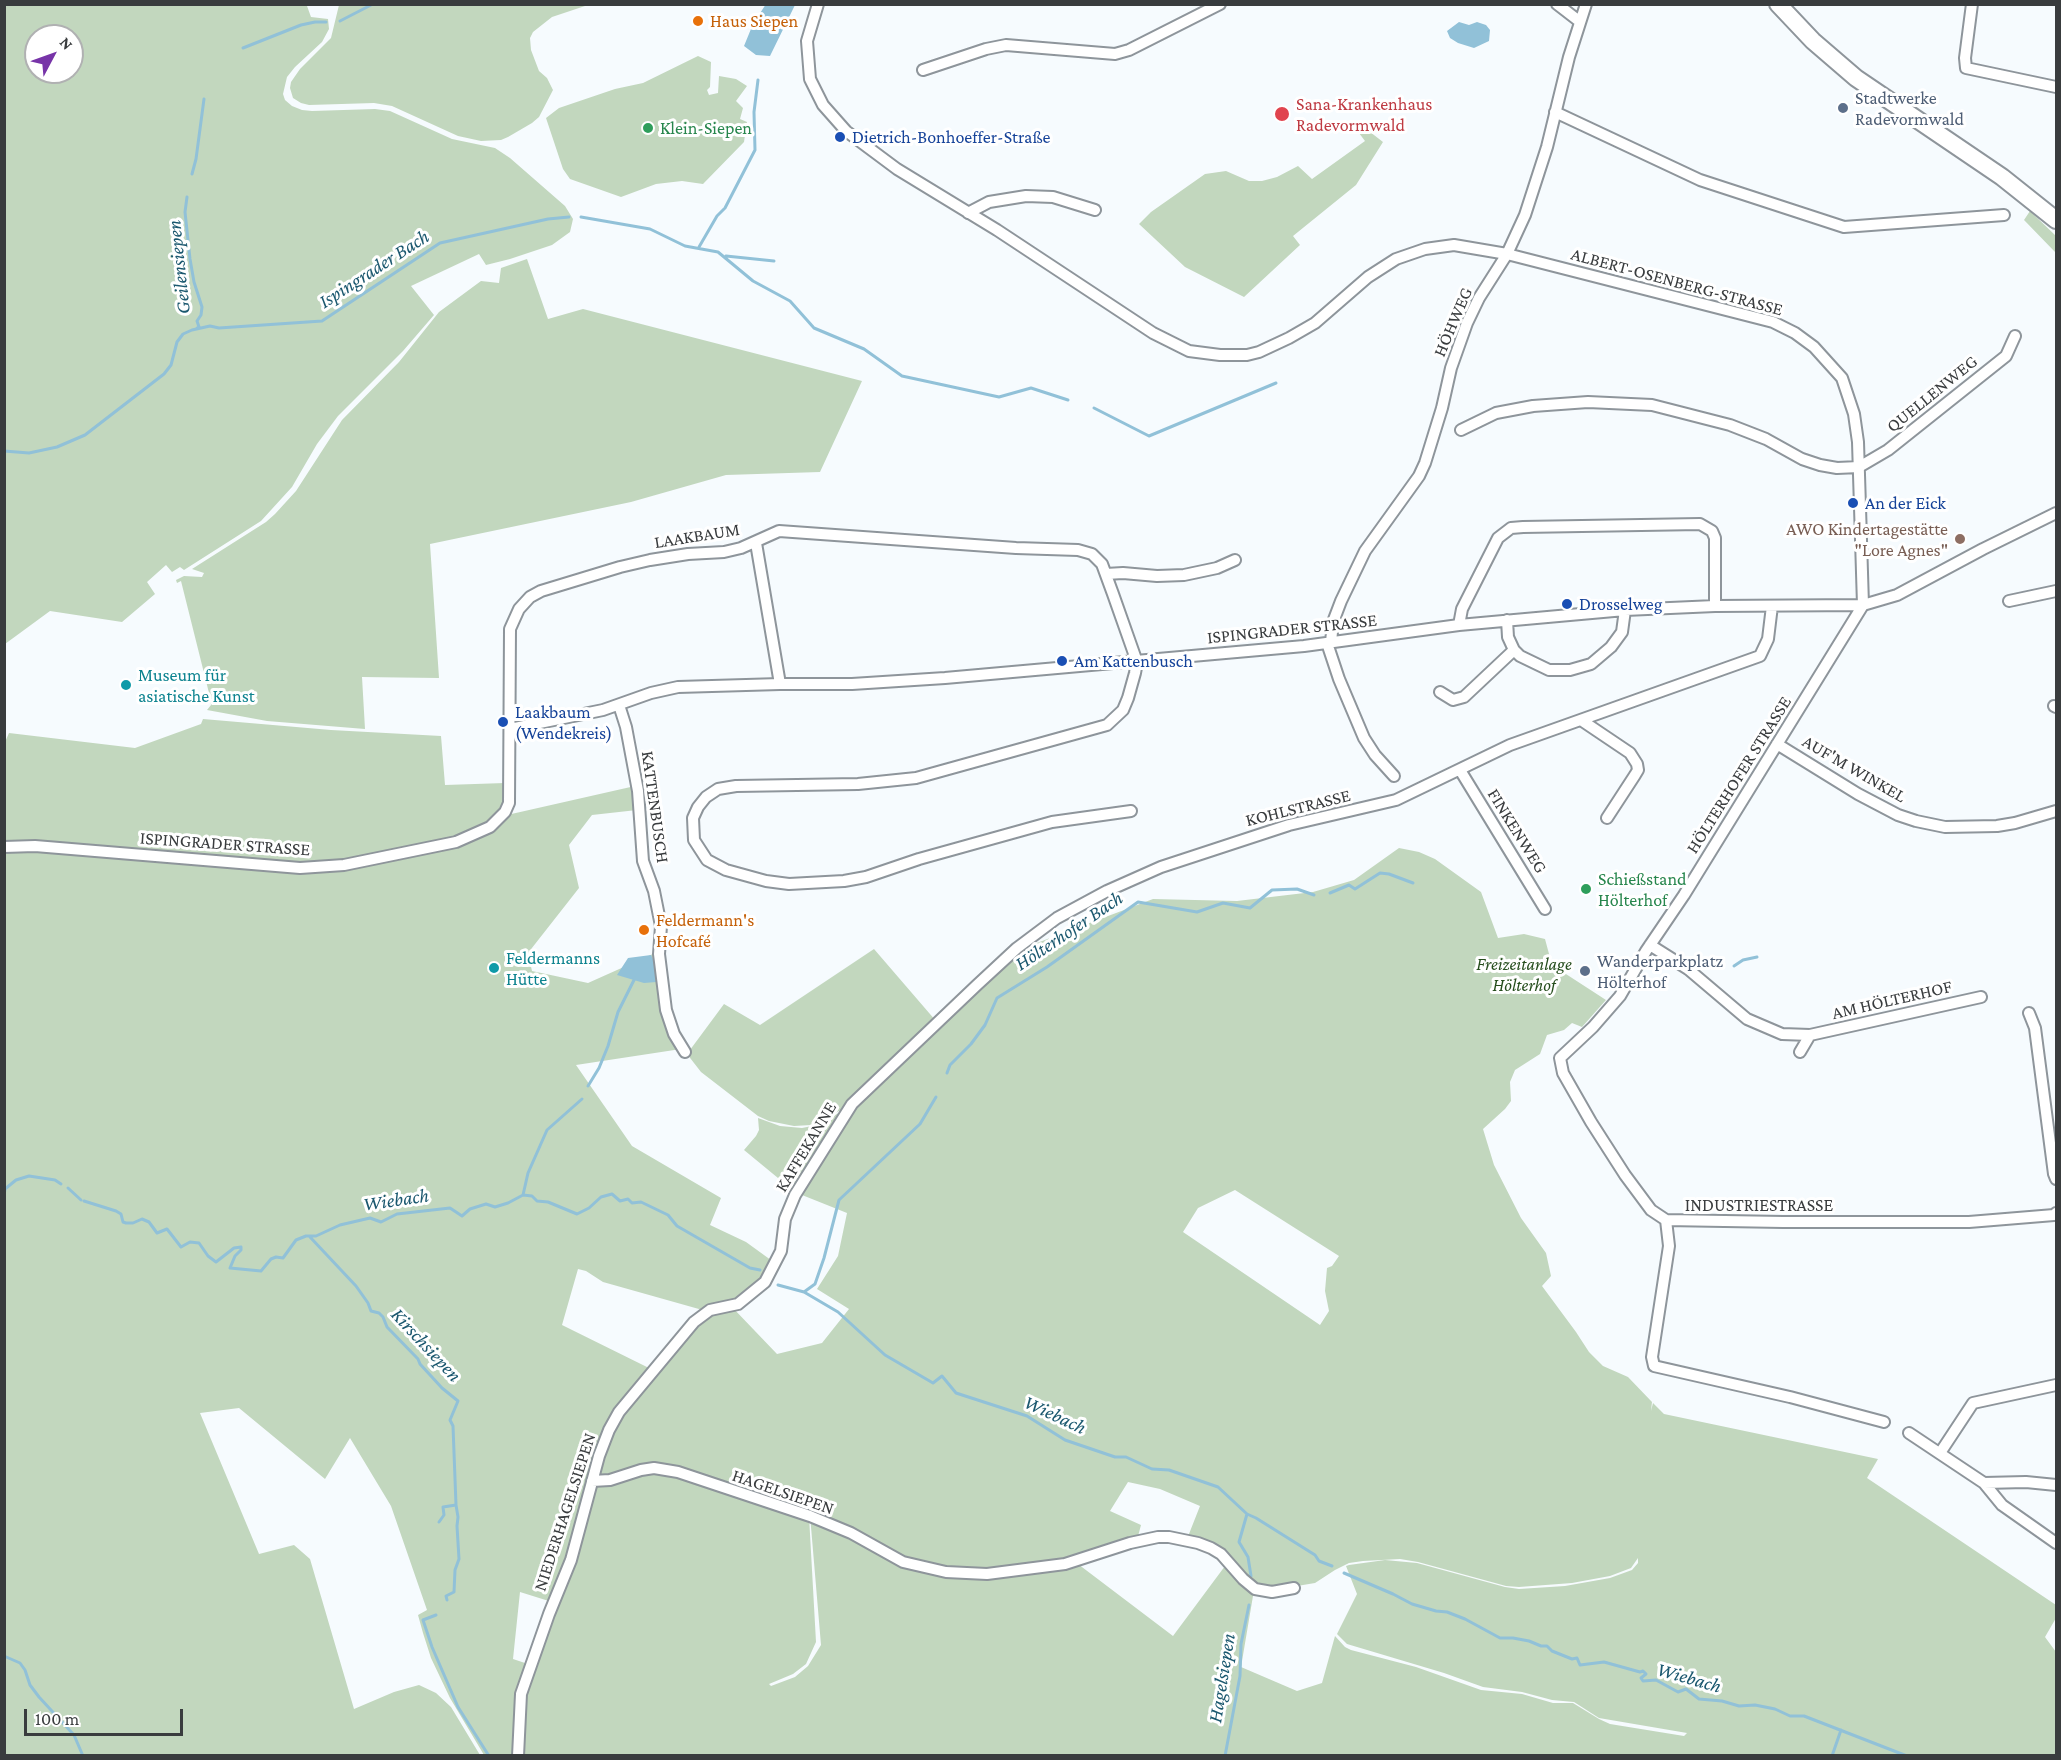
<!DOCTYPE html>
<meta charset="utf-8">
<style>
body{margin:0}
#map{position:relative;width:2061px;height:1760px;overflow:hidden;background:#f6fbfe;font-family:"Crimson Pro",serif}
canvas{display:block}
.frame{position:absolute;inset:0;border:6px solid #393c3e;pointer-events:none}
.north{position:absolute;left:24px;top:24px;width:60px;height:60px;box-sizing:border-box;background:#fff;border:2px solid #b0b1b2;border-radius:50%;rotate:49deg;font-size:16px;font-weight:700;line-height:24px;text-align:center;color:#393c3e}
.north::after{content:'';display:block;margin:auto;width:21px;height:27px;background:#7734a8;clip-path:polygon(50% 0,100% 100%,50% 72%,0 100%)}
.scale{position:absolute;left:24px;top:1709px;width:159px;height:27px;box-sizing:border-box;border:3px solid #393c3e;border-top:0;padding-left:8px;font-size:18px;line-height:21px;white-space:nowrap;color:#393c3e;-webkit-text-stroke:4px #fff;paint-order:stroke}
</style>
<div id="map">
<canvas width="2061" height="1760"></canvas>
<div class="frame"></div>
<div class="north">N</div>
<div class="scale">100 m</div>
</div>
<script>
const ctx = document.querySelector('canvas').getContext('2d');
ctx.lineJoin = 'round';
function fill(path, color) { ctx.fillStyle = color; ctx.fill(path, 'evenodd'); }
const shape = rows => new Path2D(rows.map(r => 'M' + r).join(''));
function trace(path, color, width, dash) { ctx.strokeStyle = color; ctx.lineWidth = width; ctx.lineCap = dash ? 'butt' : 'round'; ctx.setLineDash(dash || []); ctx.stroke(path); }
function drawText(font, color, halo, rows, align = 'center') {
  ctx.font = font + ' "Crimson Pro",serif'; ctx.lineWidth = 6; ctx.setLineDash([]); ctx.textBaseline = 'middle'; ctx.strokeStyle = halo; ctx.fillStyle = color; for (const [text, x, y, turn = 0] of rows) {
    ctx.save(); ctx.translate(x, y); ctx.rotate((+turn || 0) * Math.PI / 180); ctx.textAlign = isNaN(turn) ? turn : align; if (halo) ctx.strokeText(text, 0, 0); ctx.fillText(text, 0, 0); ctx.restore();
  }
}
const green = shape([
 [5,4,310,5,307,6,311,17,328,19,329,29,322,42,295,67,287,77,283,94,285,100,292,106,302,110,312,111,375,109,390,111,452,139,495,148,510,158,565,206,573,219,570,232,552,245,510,259,486,265,479,254,411,286,434,315,403,351,338,416,317,444,292,487,261,521,184,570,180,567,172,572,166,565,147,582,155,594,122,622,50,611,5,644],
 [36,36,72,36,72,72,36,72],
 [339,5,588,4,588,5,552,17,533,32,530,38,531,50,539,71,547,78,553,90,539,117,532,123,508,137,501,140,481,141,458,136,392,106,374,103,309,105,301,103,293,98,290,88,291,82,300,69,331,38],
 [698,56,711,62,710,87,707,90,709,95,718,93,719,76,736,79,747,86,736,101,743,108,740,119,747,122,744,142,703,184,682,181,656,184,621,197,570,179,563,169,546,118,559,108,615,89,643,83],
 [1361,125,1383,142,1356,185,1293,236,1300,245,1244,297,1185,267,1139,224,1151,212,1205,174,1226,171,1249,181,1262,181,1277,177,1298,166,1312,179,1365,141,1356,129],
 [2030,211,2056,236,2056,253,2024,220],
 [527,259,548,319,583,309,862,381,820,472,726,475,631,502,430,544,439,678,362,677,365,729,267,721,207,710,211,705,210,697,181,581,177,583,176,580,184,576,202,577,204,573,192,569,266,522,275,514,296,491,342,420,399,362,439,312,481,281,499,283,501,268],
 [203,719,331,730,441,736,445,785,505,783,504,804,497,817,475,830,428,847,303,866,5,846,5,742,9,733,135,748,201,724],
 [635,786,637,810,592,815,569,845,579,888,528,953,532,971,588,983,655,953,681,1049,576,1065,632,1146,721,1198,710,1225,746,1242,775,1263,750,1294,706,1311,603,1282,586,1271,578,1269,562,1325,653,1370,618,1411,570,1560,552,1602,520,1592,513,1659,528,1664,516,1755,484,1755,450,1698,431,1658,423,1633,418,1615,427,1610,391,1506,350,1438,325,1479,239,1408,200,1413,259,1554,294,1545,310,1559,354,1709,394,1692,419,1685,436,1693,451,1707,480,1755,5,1755,4,850,23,847,299,869,428,851,507,815],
 [1399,848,1419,852,1435,859,1481,892,1498,938,1524,934,1545,939,1552,965,1606,1000,1582,1027,1572,1023,1564,1030,1547,1035,1540,1054,1515,1070,1510,1082,1511,1101,1505,1109,1483,1129,1494,1165,1521,1218,1546,1253,1551,1276,1542,1286,1576,1332,1589,1352,1603,1366,1628,1377,1652,1402,1651,1411,1653,1403,1664,1414,1878,1459,1867,1478,2056,1605,2056,1618,2045,1637,2056,1652,2056,1755,519,1756,522,1694,550,1614,573,1561,593,1483,619,1480,642,1471,655,1469,678,1473,809,1516,816,1642,806,1664,793,1674,769,1684,771,1686,795,1677,808,1666,821,1645,810,1515,677,1471,656,1466,647,1467,610,1479,595,1479,610,1431,621,1412,695,1324,710,1312,732,1307,777,1354,822,1343,849,1309,817,1289,838,1256,847,1213,797,1193,852,1105,978,987,1021,949,1153,899,1237,901,1313,892,1354,880],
 [1235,1190,1339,1256,1332,1266,1327,1268,1325,1291,1329,1311,1320,1325,1183,1232,1198,1208],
 [1128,1482,1160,1489,1200,1506,1187,1539,1211,1546,1221,1553,1251,1586,1267,1591,1315,1583,1335,1570,1349,1563,1363,1561,1400,1559,1418,1562,1506,1586,1519,1587,1572,1583,1610,1576,1631,1568,1638,1558,1638,1563,1632,1570,1610,1578,1565,1586,1519,1589,1505,1587,1417,1563,1385,1560,1349,1565,1346,1566,1357,1594,1337,1634,1347,1644,1444,1673,1483,1687,1522,1692,1552,1700,1574,1702,1599,1718,1687,1733,1684,1736,1610,1724,1599,1719,1573,1703,1553,1703,1522,1694,1481,1690,1416,1667,1351,1650,1345,1647,1335,1636,1322,1683,1297,1691,1241,1667,1254,1590,1242,1580,1228,1562,1173,1636,1074,1561,1137,1540,1141,1525,1110,1511],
 [874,949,936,1021,851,1104,827,1118,811,1125,794,1126,769,1121,758,1116,701,1072,687,1054,724,1004,760,1025],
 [849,1107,795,1192,744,1150,756,1136,759,1130,758,1118,780,1126,802,1128,812,1126,828,1119]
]);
const water = shape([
 [766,4,795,5,770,56,756,55,744,46,753,24],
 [1459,22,1469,25,1477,22,1486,25,1490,30,1489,41,1474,48,1458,43,1450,38,1447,31],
 [651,955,654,961,656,982,644,983,617,975,628,958]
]);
const stream = shape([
 [340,21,373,4],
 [243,48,301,25,315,22,326,22],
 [192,174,196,159,204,99],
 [187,197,185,212,190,259,194,282,202,307,201,315,197,321,199,327,197,328],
 [581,217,650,229,685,246,718,252,753,281,790,301,814,328,864,349,902,376,999,397,1031,388,1068,400],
 [699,247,717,216,725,208,755,150,754,112,758,80],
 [726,256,774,261],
 [1094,408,1149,436,1276,383],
 [4,451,29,453,57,447,85,435,164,374,171,365,177,342,183,334,192,330,210,326,219,328,322,321,440,243,548,219,569,217],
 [1330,893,1349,885,1355,889,1380,873,1389,874,1413,883],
 [1734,966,1743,960,1757,957],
 [947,1073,950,1065,971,1044,985,1025,997,998,1047,967,1138,902,1197,912,1223,903,1250,908,1272,890,1297,889,1314,895],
 [588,1086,599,1068,608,1046,618,1012,635,978],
 [68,1188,81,1200],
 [523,1195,528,1173,547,1130,582,1099],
 [4,1196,5,1189,16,1180,29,1176,55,1180,61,1184],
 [84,1201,116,1211,121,1214,123,1222,126,1223,133,1223,142,1219,149,1222,157,1233,167,1229,181,1247,190,1242,199,1243,208,1256,216,1262,234,1248,241,1247,241,1250,235,1256,230,1268,261,1271,271,1259,276,1257,283,1258,296,1240,306,1236,316,1236,340,1225,370,1218,381,1222,397,1214,450,1208,462,1216,470,1209,486,1204,495,1207,508,1203,523,1195,532,1196,537,1201,548,1202,577,1214,589,1208,601,1197,612,1194,620,1201,628,1199,632,1203,641,1202,668,1215,677,1226,750,1268,760,1270],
 [310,1237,356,1286,368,1303,371,1311,379,1313,383,1317,387,1327,418,1359,420,1364,442,1388,458,1401,450,1420,453,1426,456,1505,458,1517,457,1526,459,1559,455,1570,454,1592,446,1596,447,1600],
 [778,1285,804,1292,838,1312,885,1355,933,1383,942,1376,956,1393,1027,1416,1065,1440,1115,1457,1126,1457,1152,1469,1169,1470,1218,1487,1247,1514,1256,1518,1315,1555,1319,1561,1332,1566],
 [804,1292,815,1284,824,1258,839,1200,920,1124,936,1097],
 [1247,1514,1239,1542,1248,1557,1251,1576],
 [439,1522,444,1515,443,1507,456,1505],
 [1344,1573,1393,1594,1412,1604,1436,1611,1447,1612,1465,1619,1500,1638,1513,1638,1529,1641,1541,1646,1547,1646,1552,1651,1572,1659,1577,1658,1580,1665,1604,1662,1640,1672,1643,1671,1646,1674,1641,1678,1643,1681,1656,1680,1678,1692,1686,1689,1699,1699,1722,1701,1739,1706,1755,1705,1775,1709,1790,1716,1804,1716,1907,1756],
 [436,1615,423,1620,432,1647,458,1707,489,1756],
 [4,1656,20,1663,25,1670,30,1685,39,1697,74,1735,83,1756],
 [1225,1756,1240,1676,1241,1644,1249,1605],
 [1832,1756,1841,1730]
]);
const street = shape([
 [818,4,807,41,810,79,823,105,846,131,897,169,997,230,1153,333,1189,351,1220,355,1247,355,1259,352,1289,338,1315,323,1368,277,1396,259,1425,249,1454,245,1507,254,1773,322,1795,333,1814,347,1842,378,1854,414,1858,442,1863,605],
 [1557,4,1579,21],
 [1972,4,1965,58,1966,68,2056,87],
 [923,70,986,49,1006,45,1115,54,1129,50,1220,4],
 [1555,112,1700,180,1844,227,2004,215],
 [968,213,989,202,1026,196,1053,197,1095,210],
 [1461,430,1496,413,1533,406,1588,402,1652,405,1730,425,1766,439,1802,459,1820,465,1837,468,1859,467,1888,450,2006,356,2015,336],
 [756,543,780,684],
 [1106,574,1123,573,1157,576,1184,575,1217,568,1235,560],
 [2009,601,2056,591],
 [1863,605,1684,895,1646,951,1620,996,1593,1027,1560,1058,1563,1073,1591,1122,1625,1175,1651,1210,1666,1220,1783,1222,1969,1222,2054,1215,2056,1213],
 [1507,620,1508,637,1514,650,1520,656,1549,670,1570,670,1591,664,1611,647,1622,632,1625,610],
 [1459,625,1462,609,1498,538,1511,528,1523,527,1700,524,1712,531,1715,538,1715,606],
 [1331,642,1333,622,1341,601,1365,551,1419,476,1425,463,1442,408,1451,368,1467,323,1479,298,1507,254,1525,215,1547,147,1569,57,1586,4],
 [1327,643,1339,679,1364,738,1375,755,1394,776],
 [1440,692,1453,700,1464,697,1514,650],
 [619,705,626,727,638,791,643,861,654,891,661,926,659,954,666,1010,674,1034,685,1052],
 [2054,706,2056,707],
 [1581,720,1630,753,1637,764,1638,770,1635,775,1607,818],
 [510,729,603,710,651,693,678,687,780,684,852,684,945,678,1304,646,1459,625,1625,610,1715,606,1863,605,1897,595,1983,549,2056,513],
 [1777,744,1858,794,1898,815,1916,821,1945,827,1997,826,2015,823,2056,811],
 [1460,770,1545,909],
 [4,847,35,846,300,868,344,865,456,842,490,827,505,812,509,803,510,629,519,609,530,597,541,591,620,567,650,560,688,554,724,552,741,548,779,531,1016,548,1078,550,1092,554,1102,564,1113,594,1137,662,1135,673,1128,698,1123,710,1107,725,916,778,858,784,736,786,718,789,706,797,698,807,693,818,694,840,707,860,726,870,766,881,789,884,844,881,866,877,919,859,1052,822,1131,811],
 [1650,945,1688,969,1747,1019,1782,1034,1810,1035,1981,997],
 [2029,1013,2035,1028,2054,1174,2056,1179],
 [1800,1052,1810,1035],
 [1666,1220,1669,1246,1652,1357,1654,1366,1790,1397,1884,1422],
 [1909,1433,1984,1483,2002,1505,2056,1543],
 [1940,1453,1973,1403,2056,1385],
 [592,1481,610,1480,641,1470,654,1468,678,1472,810,1516,851,1533,903,1562,946,1572,987,1574,1065,1564,1130,1543,1158,1537,1169,1537,1198,1543,1211,1548,1221,1554,1243,1579,1255,1589,1272,1592,1294,1588],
 [1984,1483,2026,1482,2056,1485],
 [518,1756,521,1694,549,1614,571,1560,599,1456,609,1430,619,1412,694,1322,710,1310,738,1304,765,1282,781,1251,785,1219,795,1195,852,1104,977,985,1017,948,1057,918,1107,891,1161,867,1289,825,1396,800,1510,745,1760,656,1768,639,1772,606]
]);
const primary = shape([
 [1778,4,1813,41,1856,78,2002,177,2056,220]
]);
const markers = [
 [698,21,6,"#e8710a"],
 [1843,108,6,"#5c6f8a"],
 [1282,114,8,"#e0444e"],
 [648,128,6,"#2e9e5b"],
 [840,137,6,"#1a4fb4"],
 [1853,503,6,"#1a4fb4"],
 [1960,539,6,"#8d6e63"],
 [1567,604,6,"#1a4fb4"],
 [1062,661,6,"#1a4fb4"],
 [126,685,6,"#0f9aa8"],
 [503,722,6,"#1a4fb4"],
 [1586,889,6,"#2e9e5b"],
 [644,930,6,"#e8710a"],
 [494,968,6,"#0f9aa8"],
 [1585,971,6,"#5c6f8a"]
];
const foodNames = [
 ["Haus Siepen",710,21],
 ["Feldermann's",656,920],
 ["Hofcafé",656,941]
];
const serviceNames = [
 ["Stadtwerke",1855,98],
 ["Radevormwald",1855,119],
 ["Wanderparkplatz",1597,961],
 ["Hölterhof",1597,982]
];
const healthNames = [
 ["Sana-Krankenhaus",1296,104],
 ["Radevormwald",1296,125]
];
const leisureNames = [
 ["Klein-Siepen",660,128],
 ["Schießstand",1598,879],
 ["Hölterhof",1598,900]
];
const transitNames = [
 ["Dietrich-Bonhoeffer-Straße",852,137],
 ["An der Eick",1865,503],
 ["Drosselweg",1579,604],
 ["Am Kattenbusch",1074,661],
 ["Laakbaum",515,712],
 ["(Wendekreis)",515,733]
];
const streetNames = [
 ["ALBERT-OSENBERG-STRASSE",1677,282,15],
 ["HÖHWEG",1453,322,-67],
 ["QUELLENWEG",1932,394,-39],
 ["LAAKBAUM",697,536,-9],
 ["ISPINGRADER STRASSE",1292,629,-6],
 ["AUF'M WINKEL",1854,769,30],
 ["HÖLTERHOFER STRASSE",1739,775,-58],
 ["KATTENBUSCH",655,807,82],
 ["KOHLSTRASSE",1298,808,-14],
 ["FINKENWEG",1517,831,58],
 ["ISPINGRADER STRASSE",225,844,4],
 ["AM HÖLTERHOF",1892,1000,-13],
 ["KAFFEKANNE",806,1147,-59],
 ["INDUSTRIESTRASSE",1759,1205],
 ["HAGELSIEPEN",783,1492,19],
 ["NIEDERHAGELSIEPEN",565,1512,-72]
];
const educationNames = [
 ["AWO Kindertagestätte",1948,529],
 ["\"Lore Agnes\"",1948,550]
];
const cultureNames = [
 ["Museum für",138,675],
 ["asiatische Kunst",138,696],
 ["Feldermanns",506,958],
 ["Hütte",506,979]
];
const parkNames = [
 ["Freizeitanlage",1524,964],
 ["Hölterhof",1524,985]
];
const waterNames = [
 ["Geilensiepen",179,267,-96],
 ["Ispingrader Bach",374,269,-33],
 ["Hölterhofer Bach",1069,931,-34],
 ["Wiebach",396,1200,-8],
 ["Kirschsiepen",426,1345,47],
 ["Wiebach",1055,1415,25],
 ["Hagelsiepen",1222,1678,-81],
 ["Wiebach",1689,1678,16]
];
fill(green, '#c2d7be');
fill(water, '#91c1d8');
trace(stream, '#91c1d8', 3);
trace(street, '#8e959b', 14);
trace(primary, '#8e959b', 20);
trace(street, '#fff', 10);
trace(primary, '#fff', 16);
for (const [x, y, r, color] of markers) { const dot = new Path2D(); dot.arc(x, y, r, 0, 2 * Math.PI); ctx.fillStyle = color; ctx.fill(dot); trace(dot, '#fff', 2); }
drawText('18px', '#c56008', '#fff', foodNames, 'left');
drawText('18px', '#4e5e75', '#fff', serviceNames, 'left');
drawText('18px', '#be3a42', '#fff', healthNames, 'left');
drawText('18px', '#27864d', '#fff', leisureNames, 'left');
drawText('18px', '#164399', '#fff', transitNames, 'left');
drawText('18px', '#393c3e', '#fff', streetNames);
drawText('18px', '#785e54', '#fff', educationNames, 'right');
drawText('18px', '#0d838f', '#fff', cultureNames, 'left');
drawText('italic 18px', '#254d1c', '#fff', parkNames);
drawText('italic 20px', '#1b586f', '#fff', waterNames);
</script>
